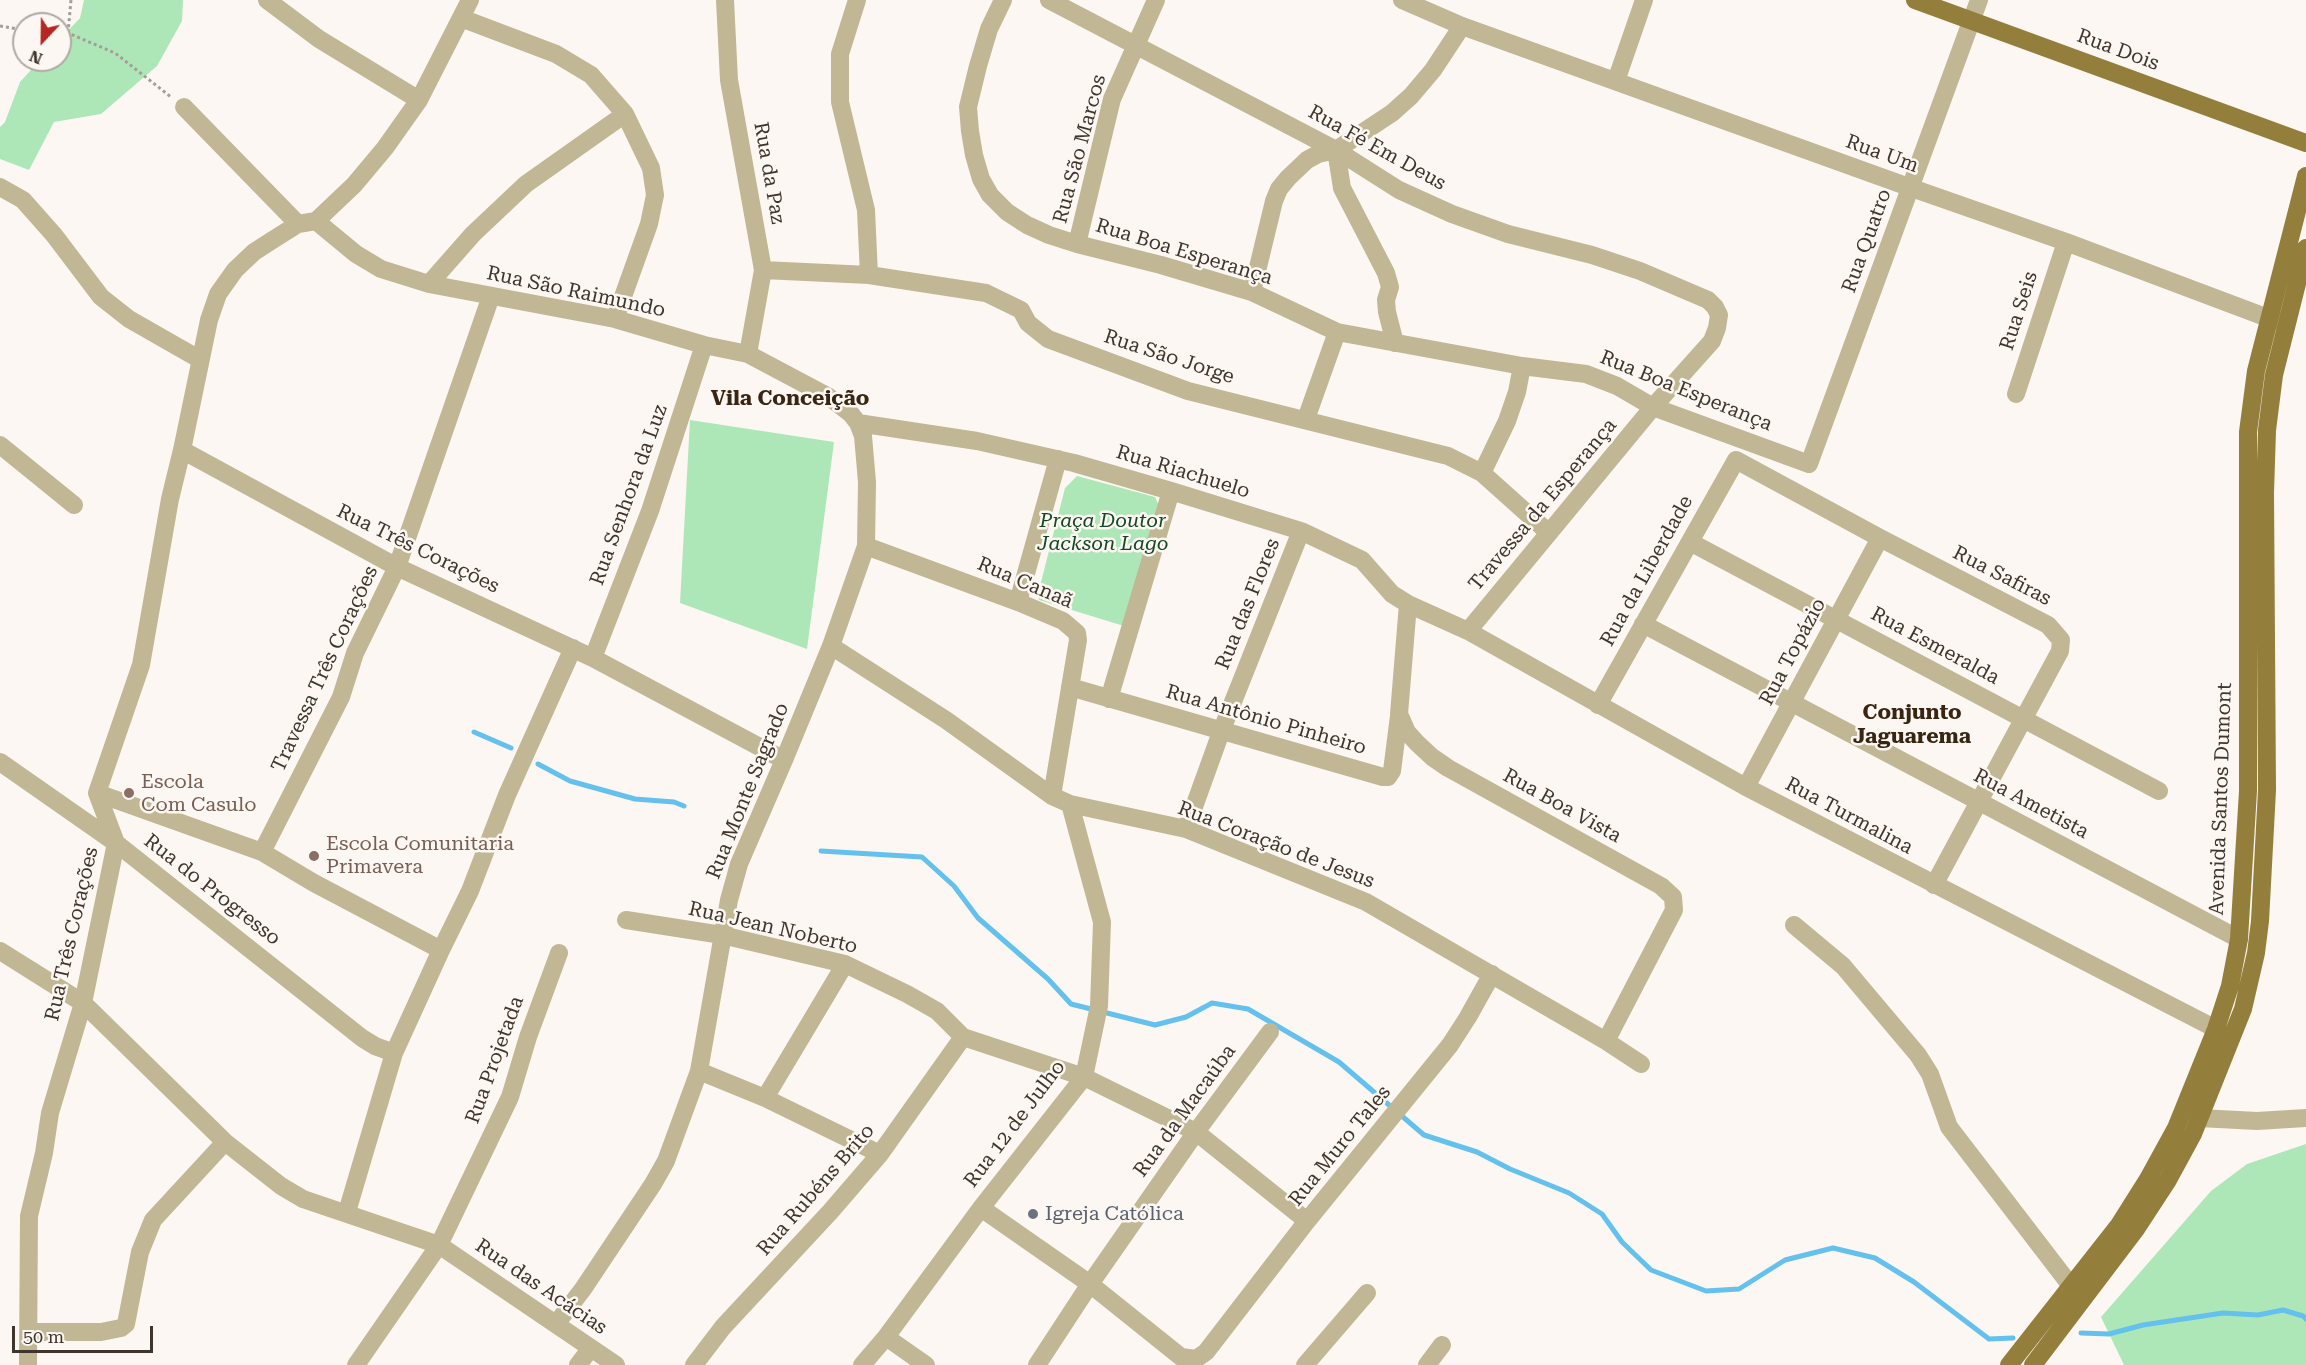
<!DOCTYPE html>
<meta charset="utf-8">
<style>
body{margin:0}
#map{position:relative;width:2306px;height:1365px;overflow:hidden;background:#fcf7f2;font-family:"Roboto Serif",serif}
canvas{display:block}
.north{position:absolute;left:12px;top:12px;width:60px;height:60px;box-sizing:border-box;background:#fcf7f2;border:2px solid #b0a9a3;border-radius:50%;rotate:202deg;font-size:16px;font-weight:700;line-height:24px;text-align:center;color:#3f352c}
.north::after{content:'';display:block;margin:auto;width:21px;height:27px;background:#b52622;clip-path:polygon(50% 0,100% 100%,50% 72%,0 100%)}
.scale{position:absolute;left:12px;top:1326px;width:141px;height:27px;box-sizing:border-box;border:3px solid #3f352c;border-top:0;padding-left:8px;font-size:18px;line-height:21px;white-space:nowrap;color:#3f352c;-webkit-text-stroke:4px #fcf7f2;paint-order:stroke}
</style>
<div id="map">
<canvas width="2306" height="1365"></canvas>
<div class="north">N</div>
<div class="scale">50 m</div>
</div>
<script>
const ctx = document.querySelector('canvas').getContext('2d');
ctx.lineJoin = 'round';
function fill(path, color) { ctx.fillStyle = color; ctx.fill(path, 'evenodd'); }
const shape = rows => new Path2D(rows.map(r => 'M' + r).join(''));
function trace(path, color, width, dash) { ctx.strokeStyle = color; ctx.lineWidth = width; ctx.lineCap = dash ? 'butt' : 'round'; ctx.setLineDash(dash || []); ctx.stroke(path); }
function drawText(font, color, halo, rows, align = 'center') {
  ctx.font = font + ' "Roboto Serif",serif'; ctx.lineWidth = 5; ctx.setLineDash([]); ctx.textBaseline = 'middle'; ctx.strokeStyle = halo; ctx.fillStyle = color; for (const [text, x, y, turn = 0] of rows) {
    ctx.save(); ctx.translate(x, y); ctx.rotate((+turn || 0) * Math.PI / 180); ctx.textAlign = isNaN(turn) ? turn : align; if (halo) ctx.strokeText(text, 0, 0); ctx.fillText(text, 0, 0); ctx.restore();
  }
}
const green = shape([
 [84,0,183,0,182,21,157,66,101,114,54,122,29,170,0,159,0,127,5,122,20,82,40,60,60,60,60,39,80,18],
 [690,420,834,442,807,649,680,603],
 [1077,476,1155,497,1160,508,1124,626,1039,600,1038,594,1065,488],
 [2306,1144,2306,1365,2124,1365,2101,1317,2211,1191,2247,1164]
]);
const stream = shape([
 [474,732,511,748],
 [538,764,570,781,635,799,674,802,684,806],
 [821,851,922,857,954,886,978,918,1048,979,1071,1004,1155,1025,1186,1017,1212,1003,1248,1009,1339,1062,1424,1135,1477,1152,1510,1169,1569,1193,1602,1214,1622,1242,1651,1270,1706,1291,1739,1289,1785,1260,1833,1248,1875,1258,1914,1282,1989,1339,2013,1338],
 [2081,1333,2109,1334,2143,1325,2223,1313,2258,1315,2283,1310,2303,1316,2306,1319]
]);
const path = shape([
 [0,26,24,30],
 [60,33,68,33,115,53,171,97],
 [68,33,71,0]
]);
const minor = shape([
 [267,0,319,39,419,100],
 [725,0,729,80,763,270,748,354],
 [857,0,840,54,840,102,866,210,869,275],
 [1003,0,989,29,978,66,968,107,970,131,974,155,981,179,990,195,1007,212,1027,225,1049,235,1077,244,1161,265,1252,292,1337,332,1522,366,1586,374,1617,386,1653,407,1809,464,1979,0],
 [1049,0,1336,150,1399,190,1452,214,1508,234,1592,255,1640,271,1708,300,1715,307,1719,315,1717,328,1712,341,1653,407,1468,631],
 [1402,0,1462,26,1906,186,2066,242,2268,318,2284,322],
 [461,18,556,54,591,75,625,114,651,168,655,195,649,224,615,319],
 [1616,81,1644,0],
 [184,107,298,224],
 [1336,150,1342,188,1386,273,1390,287,1386,300,1387,312,1395,343],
 [0,187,23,200,54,235,101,297,129,319,199,359],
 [316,221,356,254,381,269,429,284,615,319,704,345,748,354,829,397,851,414,858,423,863,436,867,482,866,546,831,646,784,760,739,864,729,900,699,1071,666,1161,653,1184,583,1289,556,1324],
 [1077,244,1112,99,1156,0],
 [763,270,869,275,986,293,1021,310,1028,323,1048,339,1188,391,1448,456,1482,473,1549,533],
 [429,284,473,234,526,184,625,114],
 [1252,292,1274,201,1279,189,1288,178,1307,160,1318,154,1336,150,1392,113,1411,96,1433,70,1462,26],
 [2016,394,2066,242],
 [1306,419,1337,332],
 [858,423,977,441,1074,463,1171,491,1301,531,1362,560,1392,594,1408,604,1468,631,1746,787,2216,1029],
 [0,445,74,505],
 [182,450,397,567,593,658,784,760],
 [1482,473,1507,421,1517,392,1522,366],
 [1690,542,2159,791],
 [866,546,1018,602,1063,621,1077,633,1078,640,1052,796],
 [1018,602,1058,459],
 [1408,604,1399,714,1407,732,1417,743,1432,757,1448,768,1661,886,1673,897,1674,910,1606,1041],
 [1643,624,2239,939],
 [831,646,946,720,1052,796,1070,804,1186,829,1366,902,1606,1041,1641,1064],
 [593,658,650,511,704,345],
 [1070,687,1383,777,1388,777,1392,771,1399,716],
 [1109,699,1171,491],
 [1598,705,1736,460,1880,538,2048,625,2061,640,2060,651,1934,885],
 [0,762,116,843,362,1038,375,1046,394,1053],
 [1746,787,1880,538],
 [97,793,262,852,314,883,441,950],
 [1186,829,1221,732,1301,531],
 [262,852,341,697,355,653,397,567,491,296],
 [626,920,722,935,845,964,907,994,937,1011,963,1037,1084,1077,1196,1132,1307,1221],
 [1794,925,1843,966,1918,1055,1930,1074,1949,1127,2071,1286],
 [0,951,83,1003,225,1142,281,1186,303,1199,439,1245,616,1365],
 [699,1071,765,1098,880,1154],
 [765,1098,845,964],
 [2199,1118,2257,1121,2306,1118],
 [981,1208,1090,1284,1181,1357,1196,1359,1206,1352,1307,1221,1450,1045,1468,1017,1492,974],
 [347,1212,394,1053,441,950,470,891,507,795,573,648],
 [29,1332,101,1332,121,1328,126,1324,140,1252,153,1220,225,1142],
 [886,1337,926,1365],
 [28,1365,29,1216,44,1153,50,1113,83,1003,116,843,97,793,141,665,170,499,182,450,209,320,218,294,235,270,254,252,271,241,298,224,316,221,354,185,385,148,419,100,470,0],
 [356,1365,439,1245,510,1097,528,1037,559,953],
 [578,1365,591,1348],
 [694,1365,723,1327,830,1212,880,1154,963,1037],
 [862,1365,886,1337,981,1208,1084,1077,1099,1006,1102,922,1070,804],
 [1037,1365,1090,1284,1196,1132,1270,1032],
 [1305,1365,1367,1293],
 [1427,1365,1442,1345]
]);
const major = shape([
 [1915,0,2306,143],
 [2009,1365,2119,1225,2148,1179,2176,1128,2216,1029,2230,986,2239,939,2248,791,2248,432,2256,371,2306,176],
 [2033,1365,2136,1229,2168,1180,2193,1134,2243,1009,2256,953,2260,921,2267,790,2265,493,2267,430,2274,375,2306,248]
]);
const markers = [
 [129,793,6,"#8d6e63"],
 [314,856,6,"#8d6e63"],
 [1033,1214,6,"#6b7280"]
];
const streetNames = [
 ["Rua Dois",2118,50,20],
 ["Rua Fé Em Deus",1377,148,29],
 ["Rua São Marcos",1080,149,-75],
 ["Rua Um",1882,154,20],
 ["Rua da Paz",769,173,80],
 ["Rua Quatro",1867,241,-70],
 ["Rua Boa Esperança",1184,252,17],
 ["Rua São Raimundo",576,292,12],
 ["Rua Seis",2019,311,-72],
 ["Rua São Jorge",1169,357,18],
 ["Rua Boa Esperança",1686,391,22],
 ["Rua Riachuelo",1183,472,17],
 ["Rua Senhora da Luz",629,495,-70],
 ["Travessa da Esperança",1543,505,-50],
 ["Rua Três Corações",418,549,26],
 ["Rua da Liberdade",1647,571,-61],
 ["Rua Safiras",2002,576,27],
 ["Rua Canaã",1025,583,23],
 ["Rua das Flores",1248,604,-68],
 ["Rua Esmeralda",1935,646,28],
 ["Rua Topázio",1793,652,-62],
 ["Travessa Três Corações",325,669,-65],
 ["Rua Antônio Pinheiro",1266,720,16],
 ["Rua Monte Sagrado",748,791,-68],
 ["Avenida Santos Dumont",2221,799,-88],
 ["Rua Ametista",2031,804,28],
 ["Rua Boa Vista",1562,806,29],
 ["Rua Turmalina",1849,816,28],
 ["Rua Coração de Jesus",1276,845,21],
 ["Rua do Progresso",212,890,38],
 ["Rua Jean Noberto",773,928,13],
 ["Rua Três Corações",72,934,-77],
 ["Rua Projetada",495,1060,-70],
 ["Rua da Macaúba",1185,1111,-54],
 ["Rua 12 de Julho",1015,1124,-53],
 ["Rua Muro Tales",1340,1146,-51],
 ["Rua Rubéns Brito",816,1190,-49],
 ["Rua das Acácias",541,1287,34]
];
const parkNames = [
 ["Praça Doutor",1103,521],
 ["Jackson Lago",1103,544]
];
const educationNames = [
 ["Escola",141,782],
 ["Com Casulo",141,805],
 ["Escola Comunitaria",326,844],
 ["Primavera",326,867]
];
const worshipNames = [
 ["Igreja Católica",1045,1214]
];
const neighbourhoodNames = [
 ["Vila Conceição",790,399],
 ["Conjunto",1912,713],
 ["Jaguarema",1912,737]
];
fill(green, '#ade7b8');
trace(stream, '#64c0ec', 5);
trace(path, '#a59d97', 3, [3, 3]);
trace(minor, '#c1b794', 18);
trace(major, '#937f3b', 18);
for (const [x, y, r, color] of markers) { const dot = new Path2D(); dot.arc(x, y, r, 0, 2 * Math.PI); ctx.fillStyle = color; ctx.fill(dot); trace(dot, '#fcf7f2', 2); }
drawText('20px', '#3f352c', '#fcf7f2', streetNames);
drawText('italic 20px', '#134823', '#fcf7f2', parkNames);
drawText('20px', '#785e54', '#fcf7f2', educationNames, 'left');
drawText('20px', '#5b616d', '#fcf7f2', worshipNames, 'left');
drawText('bold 21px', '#382613', '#fcf7f2', neighbourhoodNames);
</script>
